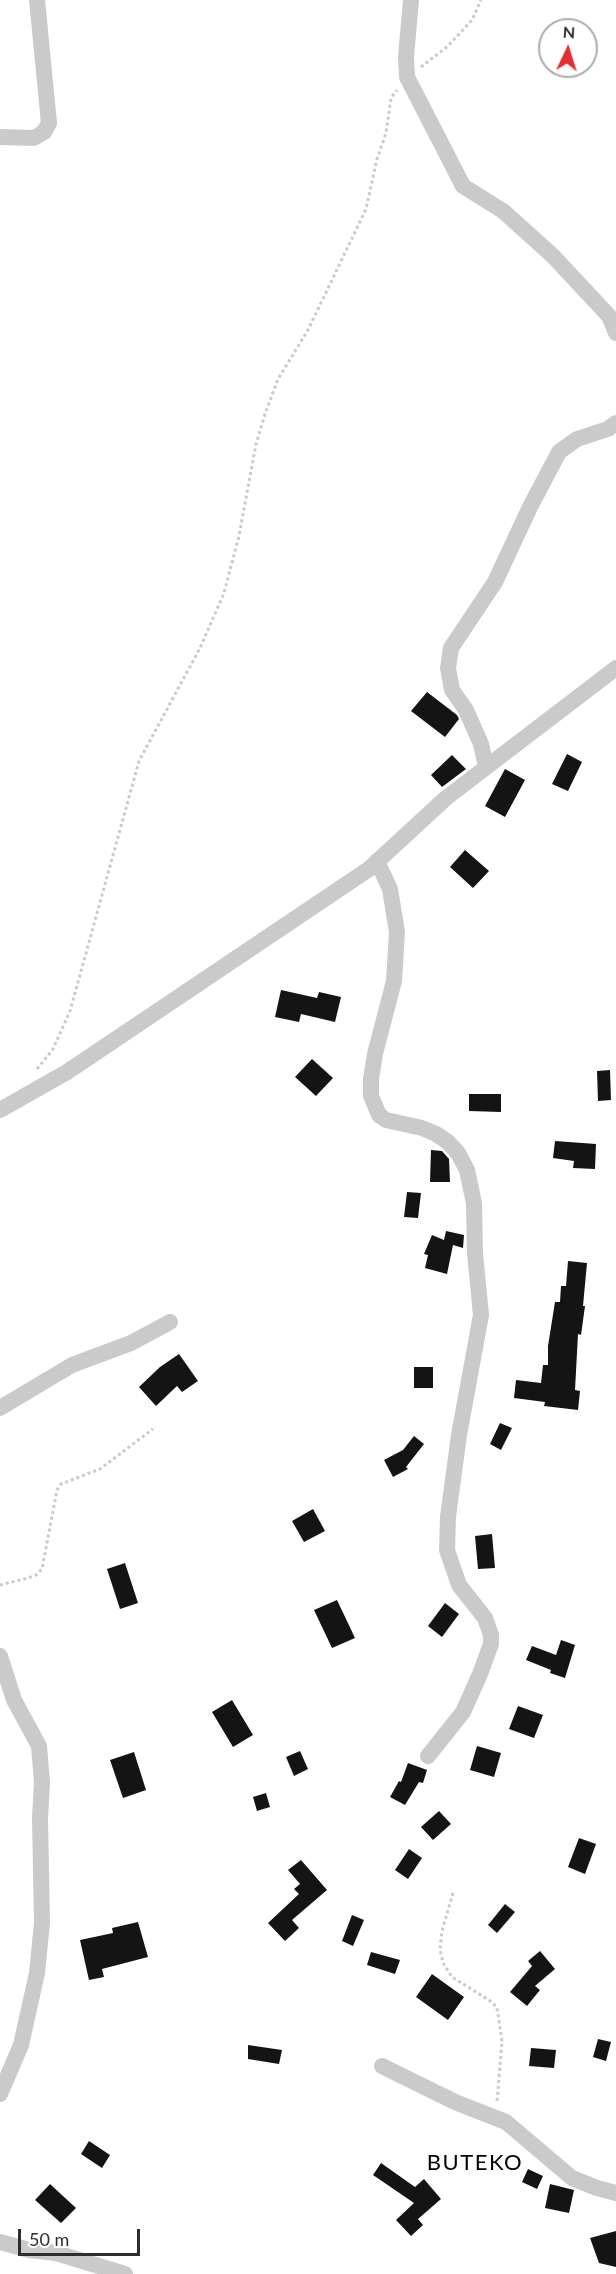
<!DOCTYPE html>
<style>
body{margin:0}
#map{position:relative;width:616px;height:2274px;overflow:hidden;background:#fff;font-family:Lato,sans-serif}
canvas{display:block}
.north{position:absolute;left:538px;top:18px;width:60px;height:60px;box-sizing:border-box;background:#fff;border:2px solid #ababab;border-radius:50%;rotate:4deg;font-size:16px;font-weight:700;line-height:24px;text-align:center;color:#2d2d2d}
.north::after{content:'';display:block;margin:auto;width:21px;height:27px;background:#e52e2e;clip-path:polygon(50% 0,100% 100%,50% 72%,0 100%)}
.scale{position:absolute;left:18px;top:2229px;width:122px;height:27px;box-sizing:border-box;border:3px solid #2d2d2d;border-top:0;padding-left:8px;font-size:18px;line-height:21px;white-space:nowrap;color:#2d2d2d;-webkit-text-stroke:4px #fff;paint-order:stroke}
</style>
<div id="map">
<canvas width="616" height="2274"></canvas>
<div class="north">N</div>
<div class="scale">50 m</div>
</div>
<script>
const ctx = document.querySelector('canvas').getContext('2d');
ctx.lineJoin = 'round';
function fill(path, color) { ctx.fillStyle = color; ctx.fill(path, 'evenodd'); }
const shape = rows => new Path2D(rows.map(r => 'M' + r).join(''));
function trace(path, color, width, dash) { ctx.strokeStyle = color; ctx.lineWidth = width; ctx.lineCap = dash ? 'butt' : 'round'; ctx.setLineDash(dash || []); ctx.stroke(path); }
function drawText(font, color, halo, rows, align = 'center') {
  ctx.font = font + ' Lato,sans-serif'; ctx.lineWidth = 6; ctx.setLineDash([]); ctx.textBaseline = 'middle'; ctx.strokeStyle = halo; ctx.fillStyle = color; for (const [text, x, y, turn = 0] of rows) {
    ctx.save(); ctx.translate(x, y); ctx.rotate((+turn || 0) * Math.PI / 180); ctx.textAlign = isNaN(turn) ? turn : align; if (halo) ctx.strokeText(text, 0, 0); ctx.fillText(text, 0, 0); ctx.restore();
  }
}
const building = shape([
 [427,692,457,715,459,719,445,737,411,711],
 [567,754,582,762,568,791,552,784],
 [452,755,466,769,442,787,431,775],
 [505,769,525,780,505,817,485,806],
 [465,850,489,871,473,888,450,867],
 [281,990,317,998,319,992,341,997,335,1022,301,1014,299,1022,275,1017],
 [312,1059,333,1078,316,1096,295,1077],
 [610,1070,611,1100,598,1101,597,1071],
 [469,1094,501,1094,501,1112,469,1111],
 [555,1141,596,1144,595,1169,573,1168,574,1161,553,1158],
 [431,1150,442,1151,449,1159,450,1182,430,1182],
 [407,1192,421,1193,418,1218,404,1217],
 [446,1231,464,1235,463,1248,453,1245,447,1274,425,1268,428,1255,424,1254,432,1235,444,1240],
 [568,1261,587,1263,583,1306,585,1306,581,1335,578,1334,575,1390,580,1391,578,1410,544,1406,545,1402,514,1398,516,1380,541,1383,543,1365,548,1365,548,1346,555,1302,560,1302,561,1286,566,1286],
 [179,1354,198,1381,182,1392,177,1386,156,1406,139,1387,160,1367],
 [414,1367,433,1367,433,1388,414,1388],
 [500,1423,512,1428,501,1450,490,1444],
 [414,1436,424,1444,406,1467,408,1469,393,1477,384,1460,403,1450],
 [313,1509,325,1531,304,1542,292,1521],
 [492,1534,495,1568,478,1569,475,1536],
 [125,1563,138,1603,120,1609,107,1569],
 [337,1600,355,1638,332,1648,314,1610],
 [445,1603,459,1614,442,1637,428,1626],
 [561,1640,575,1645,565,1678,550,1673,551,1670,526,1660,532,1646,556,1655],
 [232,1700,253,1735,233,1747,212,1712],
 [518,1706,543,1715,534,1738,509,1729],
 [477,1746,501,1753,494,1777,470,1770],
 [300,1751,308,1769,294,1776,286,1757],
 [134,1752,146,1790,123,1798,110,1760],
 [408,1763,427,1770,423,1783,419,1782,405,1805,390,1797,399,1781,401,1782],
 [266,1793,270,1807,257,1811,253,1797],
 [439,1811,451,1824,433,1840,421,1827],
 [579,1838,596,1844,585,1874,568,1867],
 [409,1849,422,1858,408,1879,395,1870],
 [301,1860,327,1890,292,1920,299,1928,285,1941,268,1923,299,1894,294,1889,300,1884,288,1870],
 [505,1904,515,1912,497,1933,488,1925],
 [352,1915,364,1920,353,1946,342,1941],
 [138,1922,148,1957,102,1969,104,1977,89,1980,80,1940,113,1933,112,1928],
 [540,1951,555,1969,535,1986,540,1990,527,2006,510,1992,532,1966,528,1961],
 [371,1952,400,1960,395,1974,367,1965],
 [432,1974,464,1997,448,2020,416,1997],
 [598,2039,611,2042,606,2061,593,2057],
 [248,2045,282,2050,279,2064,248,2059],
 [531,2048,556,2050,554,2068,529,2066],
 [89,2141,110,2155,102,2168,81,2154],
 [381,2163,415,2187,424,2179,441,2199,418,2219,423,2225,411,2236,396,2220,414,2203,373,2175],
 [528,2169,543,2176,537,2189,522,2182],
 [50,2184,76,2208,61,2223,35,2200],
 [550,2184,574,2190,569,2213,545,2208],
 [616,2231,616,2267,599,2263,590,2238]
]);
const path = shape([
 [421,67,448,46,472,20,481,0],
 [37,1069,53,1049,70,1011,139,761,200,648,224,593,239,536,256,444,265,414,278,379,308,330,366,209,377,159,386,133,391,98,397,90],
 [0,1585,28,1578,36,1575,42,1569,57,1490,61,1484,100,1469,153,1429],
 [453,1893,442,1931,440,1949,443,1963,452,1977,492,2002,497,2008,502,2041,497,2102]
]);
const minor = shape([
 [411,0,406,57,407,77,463,186,503,211,553,256,609,316,616,333],
 [0,137,34,138,44,132,49,123,37,0],
 [486,767,481,744,466,710,452,690,448,668,451,648,495,582,530,507,559,452,577,439,608,429,616,423],
 [377,861,390,889,397,932,394,981,375,1054,371,1079,371,1096,379,1115,386,1120,422,1128,436,1134,448,1142,458,1153,467,1170,474,1203,475,1253,481,1315,459,1435,448,1517,447,1550,459,1585,485,1618,491,1635,491,1644,480,1674,463,1712,428,1756],
 [0,1110,67,1072,369,869,446,798,616,668],
 [0,1408,72,1365,131,1343,170,1322],
 [0,1656,14,1700,39,1746,42,1782,40,1818,42,1923,37,1973,21,2045,0,2094],
 [382,2066,455,2102,506,2122,572,2178,597,2188,616,2193],
 [0,2242,29,2250,56,2253,125,2274]
]);
const neighbourhoodNames = [
 ["BUTEKO",475,2163]
];
fill(building, '#141414');
trace(path, '#cacaca', 3, [3, 3]);
trace(minor, '#cacaca', 16);
ctx.letterSpacing = '1.5px';
drawText('22px', '#000', '#fff', neighbourhoodNames);
ctx.letterSpacing = '0px';
</script>
